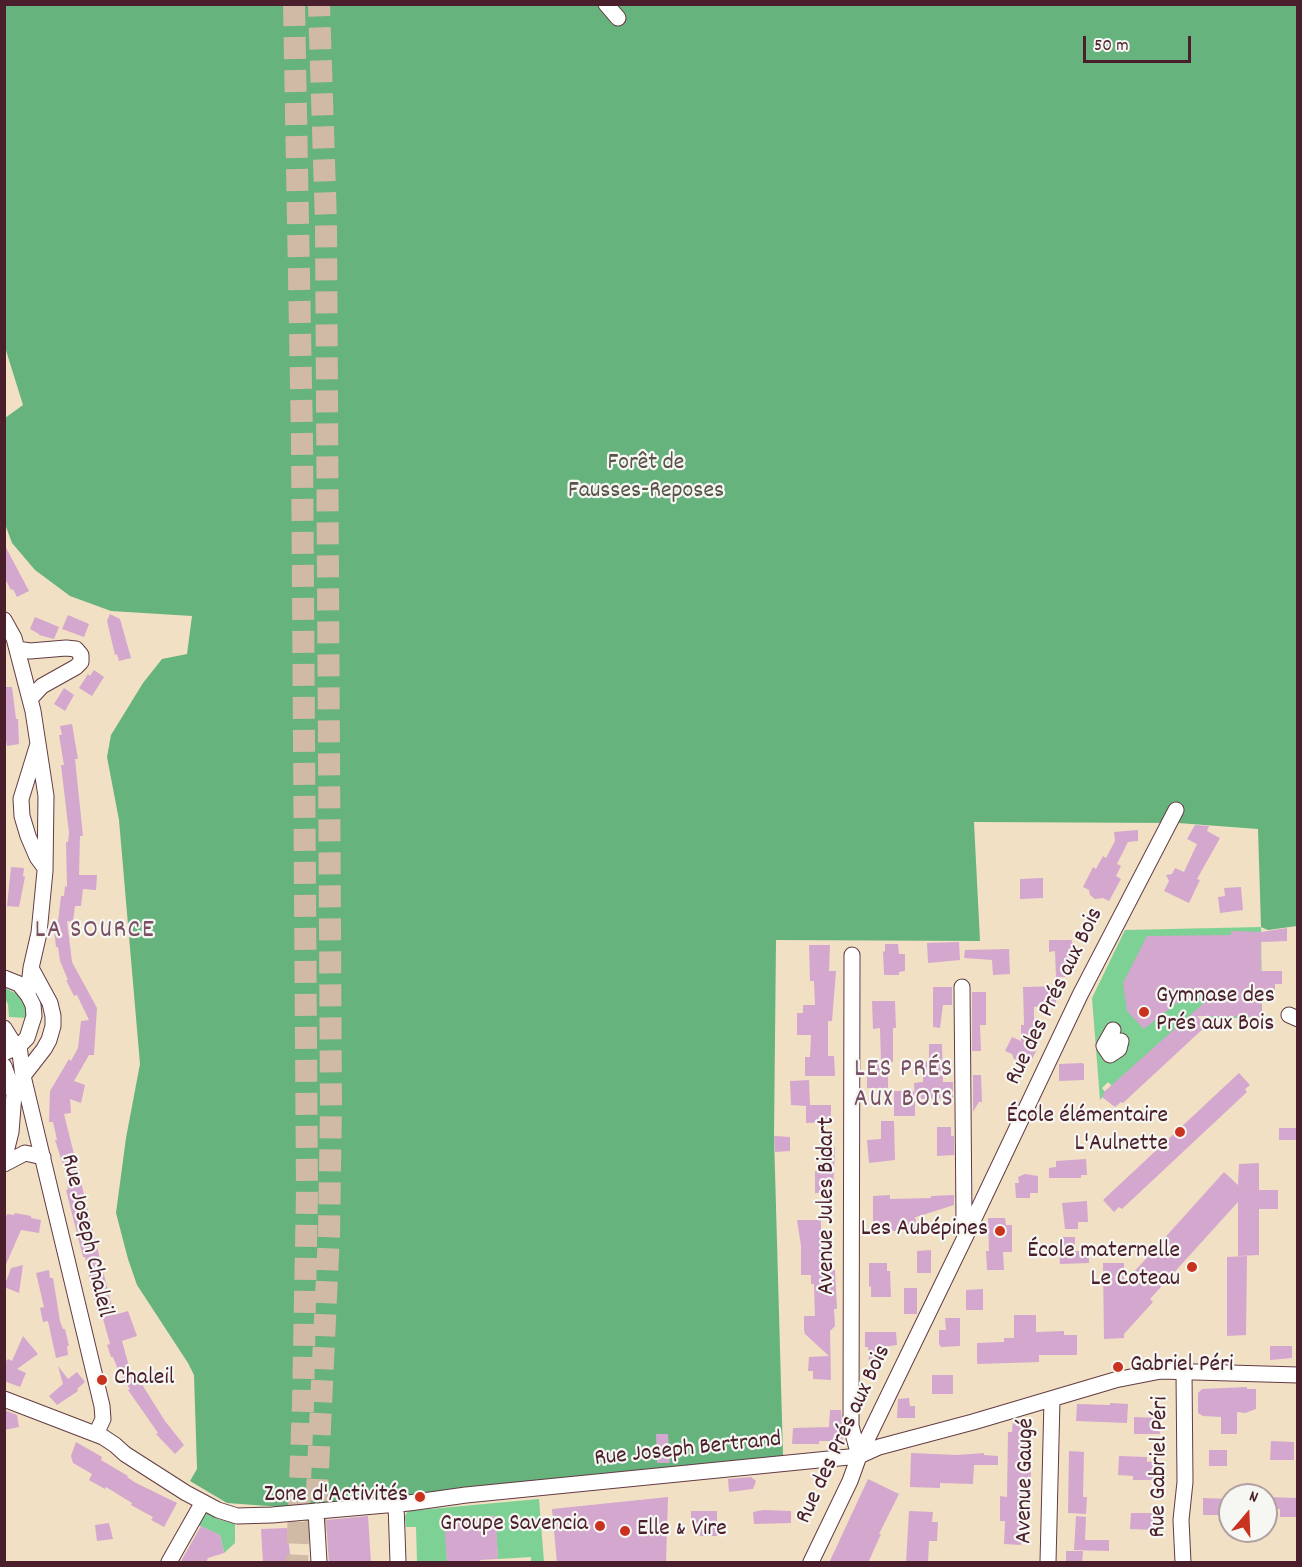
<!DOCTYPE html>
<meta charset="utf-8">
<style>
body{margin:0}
#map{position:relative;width:1302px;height:1567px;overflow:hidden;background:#f1e0c4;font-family:Dekko,sans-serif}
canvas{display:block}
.frame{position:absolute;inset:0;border:6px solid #4a1f2b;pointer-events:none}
.north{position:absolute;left:1218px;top:1483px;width:60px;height:60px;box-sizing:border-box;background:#f6f6f2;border:2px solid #b1a0a2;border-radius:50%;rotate:19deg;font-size:16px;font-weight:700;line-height:24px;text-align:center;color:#4a1f2b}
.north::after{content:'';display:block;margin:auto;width:21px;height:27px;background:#c8321e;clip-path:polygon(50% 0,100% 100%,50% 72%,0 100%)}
.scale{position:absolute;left:1083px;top:36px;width:108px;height:27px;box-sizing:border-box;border:3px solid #4a1f2b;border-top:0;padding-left:8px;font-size:18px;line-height:21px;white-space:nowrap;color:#4a1f2b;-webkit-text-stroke:4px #f6f6f2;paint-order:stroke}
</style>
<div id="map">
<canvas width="1302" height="1567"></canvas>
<div class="frame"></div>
<div class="north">N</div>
<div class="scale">50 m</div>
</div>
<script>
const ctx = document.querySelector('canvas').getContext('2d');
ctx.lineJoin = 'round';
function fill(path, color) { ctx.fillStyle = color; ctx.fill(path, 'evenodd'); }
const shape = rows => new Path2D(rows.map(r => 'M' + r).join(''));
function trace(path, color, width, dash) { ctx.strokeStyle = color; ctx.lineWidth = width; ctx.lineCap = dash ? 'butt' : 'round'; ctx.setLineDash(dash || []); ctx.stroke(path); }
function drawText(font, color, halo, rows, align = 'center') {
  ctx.font = font + ' Dekko,sans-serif'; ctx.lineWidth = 4.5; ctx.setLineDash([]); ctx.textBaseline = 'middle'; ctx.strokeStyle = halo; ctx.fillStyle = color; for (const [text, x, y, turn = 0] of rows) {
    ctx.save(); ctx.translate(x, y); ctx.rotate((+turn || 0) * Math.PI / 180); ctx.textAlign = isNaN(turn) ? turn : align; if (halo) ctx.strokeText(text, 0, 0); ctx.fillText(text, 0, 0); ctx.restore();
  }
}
const green = shape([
 [1261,927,1262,1017,1210,1019,1200,1008,1112,1086,1108,1082,1102,1088,1106,1093,1100,1100,1092,998,1125,930],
 [5,988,19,995,28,1008,28,1018,9,1017,8,1004,5,999],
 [539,1499,544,1562,531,1562,531,1557,498,1559,495,1516,445,1520,447,1562,417,1562,416,1527,406,1527,405,1516,408,1511],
 [202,1510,218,1519,235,1524,235,1543,224,1553,220,1535,196,1524]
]);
const forest = shape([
 [4,5,1297,5,1297,926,1268,930,1261,927,1258,829,1178,823,974,822,980,941,776,940,774,1136,783,1456,607,1476,282,1507,227,1503,190,1481,197,1469,194,1375,188,1363,137,1285,128,1259,116,1213,126,1138,140,1064,119,820,107,757,111,735,143,683,162,659,187,654,192,616,111,611,70,596,35,570,12,543,5,524,5,418,23,405,4,344]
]);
const building = shape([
 [4,544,29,591,17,597,13,589,11,590,4,577],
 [110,614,120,619,131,658,119,661,117,654,115,655,107,621],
 [68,615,89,624,84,637,62,629],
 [35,617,59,627,54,639,39,635,39,634,30,629],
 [94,670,104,677,92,696,79,688,88,674,90,676],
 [4,687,12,687,16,719,18,719,19,744,7,746,4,728],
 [64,688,74,695,65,711,54,704],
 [72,724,78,759,75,759,83,836,80,836,79,875,97,875,96,890,83,889,81,906,75,906,73,922,67,921,72,962,97,1008,94,1055,89,1055,74,1081,85,1085,81,1103,70,1099,71,1113,64,1114,114,1315,128,1311,137,1336,122,1341,132,1377,136,1375,165,1421,184,1445,175,1454,156,1434,158,1433,128,1390,130,1389,119,1372,113,1357,111,1357,107,1345,110,1344,102,1315,96,1307,85,1257,83,1257,66,1190,68,1189,66,1181,68,1180,55,1140,57,1140,53,1122,49,1122,50,1091,69,1059,71,1061,78,1048,81,1021,89,1020,77,995,74,996,66,980,68,980,60,961,58,947,56,947,54,929,57,930,61,896,64,896,65,886,67,887,66,842,68,842,69,833,61,765,64,765,59,735,62,735,60,726],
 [1195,825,1209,826,1207,831,1220,838,1197,879,1200,880,1189,903,1164,891,1169,881,1166,875,1172,874,1175,868,1184,872,1197,844,1187,839],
 [1138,830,1138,841,1128,842,1117,864,1121,866,1116,876,1121,879,1109,901,1103,898,1095,899,1090,895,1089,890,1083,887,1093,867,1096,869,1103,856,1106,858,1115,841,1114,832],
 [11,867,24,868,23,876,25,877,19,907,7,906],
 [1043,878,1043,898,1020,899,1020,879],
 [1241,887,1243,910,1220,913,1218,897,1225,896,1224,888],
 [1287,928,1287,941,1261,942,1261,971,1282,971,1282,984,1275,984,1275,991,1261,991,1262,1017,1197,1016,1206,1026,1123,1103,1121,1102,1115,1107,1102,1097,1105,1091,1206,1001,1196,988,1144,1029,1127,1011,1123,983,1147,936,1231,935,1231,931,1261,932],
 [1049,940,1072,940,1073,965,1070,965,1070,977,1056,977,1055,951,1049,952],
 [959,942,960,960,928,963,927,943],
 [885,944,898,944,899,954,905,954,905,971,899,972,899,975,884,975,883,952,885,951],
 [809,945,830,945,829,971,836,971,832,1021,828,1021,828,1056,834,1056,835,1076,805,1076,805,1057,810,1057,811,1035,797,1035,797,1013,803,1013,803,1005,815,1005,814,981,810,981],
 [1009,949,1010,974,993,975,992,960,964,958,965,950],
 [1061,986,1060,1000,1056,1000,1056,1005,1034,1007,1034,1048,1037,1049,1030,1063,1014,1059,1012,1054,1005,1051,1012,1037,1021,1041,1021,1025,1024,1025,1023,987],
 [933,987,952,987,952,1005,943,1005,940,1028,933,1027],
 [972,992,986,992,986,1025,980,1025,981,1051,972,1051],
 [872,1001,895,1001,896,1028,893,1028,893,1062,881,1062,880,1028,873,1029],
 [929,1044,942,1044,943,1082,953,1082,953,1098,915,1099,914,1083,923,1082,923,1062,929,1061],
 [888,1062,888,1088,867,1088,867,1063],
 [1082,1063,1084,1064,1084,1080,1059,1081,1059,1064],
 [1239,1073,1250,1085,1245,1089,1247,1092,1122,1209,1119,1207,1114,1212,1103,1200],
 [973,1075,981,1075,982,1102,979,1102,973,1112],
 [809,1080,810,1105,831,1105,831,1122,806,1123,806,1106,791,1105,790,1081],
 [894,1091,915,1091,915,1116,894,1116],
 [881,1121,894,1121,895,1160,869,1163,867,1140,881,1139],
 [937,1127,951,1127,951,1136,954,1136,954,1155,937,1156],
 [1279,1128,1298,1128,1298,1140,1279,1140],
 [774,1136,790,1137,790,1151,775,1152],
 [821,1147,835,1147,833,1193,815,1193,815,1171,821,1171],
 [1086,1159,1087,1175,1081,1175,1081,1178,1049,1178,1049,1168,1056,1167,1056,1161],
 [1259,1163,1259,1190,1278,1190,1278,1209,1259,1209,1259,1255,1238,1256,1238,1202,1150,1299,1153,1302,1124,1334,1124,1338,1104,1339,1103,1263,1124,1263,1124,1283,1224,1172,1238,1185,1239,1164],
 [1025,1174,1038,1176,1038,1193,1030,1193,1030,1198,1016,1198,1015,1183,1019,1183,1018,1177],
 [890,1195,890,1199,931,1198,931,1196,954,1195,954,1205,916,1217,914,1219,916,1219,916,1231,873,1231,873,1196],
 [1087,1201,1088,1222,1078,1222,1078,1229,1065,1229,1062,1203],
 [15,1213,31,1216,31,1218,41,1220,39,1233,21,1230,4,1269,4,1224,7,1214,14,1215],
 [988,1218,1005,1218,1006,1225,1012,1225,1012,1252,1003,1252,1004,1270,987,1270,986,1251,989,1251],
 [797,1220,821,1220,821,1246,824,1246,824,1270,835,1270,837,1309,834,1309,835,1326,830,1331,831,1380,813,1379,813,1371,808,1371,809,1357,829,1356,805,1334,804,1330,804,1316,815,1316,814,1284,811,1284,811,1275,801,1275,801,1246],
 [1062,1237,1075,1237,1075,1251,1089,1251,1089,1263,1060,1264,1059,1248,1062,1248],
 [931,1250,931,1273,917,1273,917,1251],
 [1247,1256,1246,1335,1227,1336,1227,1257],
 [869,1263,887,1263,887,1271,890,1271,891,1297,871,1297,871,1286,869,1287],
 [23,1265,19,1293,4,1287,11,1268],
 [49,1270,50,1278,53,1278,60,1321,63,1329,65,1329,69,1346,67,1346,68,1355,56,1358,48,1321,43,1322,40,1308,44,1307,36,1273],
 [904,1288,917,1288,917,1314,904,1314],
 [983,1289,983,1310,966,1310,966,1290],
 [1014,1315,1036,1315,1036,1332,1064,1331,1064,1335,1077,1335,1077,1355,1039,1355,1039,1362,977,1364,977,1343,1004,1342,1004,1338,1014,1338],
 [945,1318,960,1318,960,1346,941,1347,939,1344,939,1330,946,1330],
 [865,1332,896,1332,897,1345,882,1347,881,1361,869,1362,868,1347,865,1347],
 [23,1336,38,1354,17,1369,26,1373,20,1387,4,1381,4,1363,8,1359,12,1361],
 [1270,1346,1292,1346,1292,1358,1270,1360],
 [58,1366,68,1379,77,1372,85,1382,77,1389,78,1391,57,1405,49,1396,63,1384],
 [932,1375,953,1375,953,1394,932,1394],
 [1247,1387,1247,1389,1256,1389,1256,1409,1245,1413,1237,1412,1237,1434,1221,1434,1221,1417,1203,1416,1198,1413,1198,1393,1202,1389],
 [909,1398,910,1406,915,1406,915,1418,897,1418,898,1399],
 [1110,1403,1128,1404,1127,1423,1076,1421,1077,1404,1110,1405],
 [4,1410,17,1415,19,1427,4,1430],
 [830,1410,841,1410,843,1441,819,1441,819,1444,792,1444,793,1428,829,1427],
 [1134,1417,1160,1418,1160,1434,1134,1434],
 [1013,1420,1033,1421,1030,1493,1023,1495,1021,1545,1004,1544,1005,1521,1000,1521,1000,1496,1007,1497,1008,1432,1012,1432],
 [656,1434,668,1434,670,1463,657,1463],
 [1271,1441,1294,1442,1294,1460,1270,1460],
 [76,1442,102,1457,101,1460,128,1476,127,1477,136,1483,177,1503,164,1527,151,1520,153,1517,131,1505,132,1503,106,1487,105,1489,89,1480,92,1474,73,1463,71,1456],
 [1209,1450,1227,1450,1227,1466,1209,1466],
 [1069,1451,1084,1452,1083,1497,1087,1497,1086,1514,1068,1513],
 [911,1453,957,1455,984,1453,984,1455,998,1456,998,1465,974,1465,973,1484,940,1483,940,1488,910,1487],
 [1119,1456,1147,1457,1147,1462,1156,1461,1157,1480,1133,1480,1133,1476,1118,1475],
 [751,1477,756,1481,753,1489,729,1492,728,1479],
 [868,1479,899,1494,879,1534,881,1534,868,1563,829,1563],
 [668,1497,666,1563,557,1563,552,1509],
 [1266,1497,1298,1498,1298,1517,1280,1517,1280,1509,1266,1509],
 [1203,1498,1230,1499,1230,1515,1203,1515],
 [763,1510,791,1511,791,1523,754,1524,753,1512],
 [691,1511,717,1511,717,1536,700,1536,701,1527,691,1526],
 [909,1511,933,1512,932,1522,938,1522,937,1541,929,1541,928,1563,906,1563],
 [1131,1513,1156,1513,1155,1530,1130,1529],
 [368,1516,371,1563,329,1563,326,1520],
 [496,1516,498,1559,480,1560,480,1563,447,1563,444,1520],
 [1076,1516,1086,1517,1085,1540,1109,1540,1109,1551,1074,1550],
 [109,1523,113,1539,97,1541,95,1525],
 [201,1526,220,1535,224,1553,208,1558,206,1563,180,1563],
 [287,1528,291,1563,263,1563,261,1529],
 [1066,1551,1083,1551,1082,1563,1066,1563]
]);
const highwayTunnel = shape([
 [294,4,302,439,307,1192,303,1404,297,1562],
 [315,1534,329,1233,331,1108,326,223,319,4]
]);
const minor = shape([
 [606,4,618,18],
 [4,620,14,638,33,711,46,796,45,871,39,933,31,968,28,995],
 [17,649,30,651,66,648,76,649,81,655,81,662,76,667,42,686,30,699],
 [37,747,21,799,22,816,28,836,37,857,45,868],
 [852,955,851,1426,859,1456],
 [4,978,19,984,28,995,33,1005,34,1016,27,1038,19,1046,4,1053],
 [962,987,964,1220,970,1227],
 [1289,1015,1298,1019],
 [4,1028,14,1044,19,1046,23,1076,102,1406,103,1419,96,1434],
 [1113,1030,1104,1046,1110,1055,1119,1049,1121,1041],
 [4,1066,14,1094,11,1132,4,1160],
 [23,1076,44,1049,49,1040,53,1026,53,1016,50,1003,31,968],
 [4,1164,25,1153,43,1157],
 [4,1399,103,1437,115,1445,125,1454,186,1493,218,1510,237,1516,272,1515,409,1503,466,1495,859,1456,879,1447,973,1422,1115,1380,1161,1371,1298,1375],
 [396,1504,398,1562],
 [316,1511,319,1562],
 [169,1562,203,1502],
 [811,1562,850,1481,859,1456,970,1227,1080,995,1176,810],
 [1048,1562,1052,1400],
 [1183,1562,1181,1520,1185,1482,1184,1372]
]);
const markers = [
 [1144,1012,6,"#c8321e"],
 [1180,1132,6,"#c8321e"],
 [1000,1231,6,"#c8321e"],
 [1192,1267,6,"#c8321e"],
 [1118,1367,6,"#c8321e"],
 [102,1380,6,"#c8321e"],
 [420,1497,6,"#c8321e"],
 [600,1526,6,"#c8321e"],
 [625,1531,6,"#c8321e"]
];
const parkNames = [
 ["Forêt de",646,465],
 ["Fausses-Reposes",646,493]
];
const streetNames = [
 ["Rue des Prés aux Bois",1056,997,-64],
 ["Avenue Jules Bidart",829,1206,-90],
 ["Rue Joseph Chaleil",85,1236,77],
 ["Rue des Prés aux Bois",845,1435,-65],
 ["Rue Joseph Bertrand",688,1451,-6],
 ["Rue Gabriel Péri",1161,1467,-89],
 ["Avenue Gaugé",1027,1481,-89]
];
const poiNames = [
 ["Gymnase des",1156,998,"left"],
 ["Prés aux Bois",1156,1026,"left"],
 ["École élémentaire",1168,1118],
 ["L'Aulnette",1168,1146],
 ["Les Aubépines",988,1231],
 ["École maternelle",1180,1253],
 ["Le Coteau",1180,1281],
 ["Gabriel Péri",1130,1367,"left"],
 ["Chaleil",114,1380,"left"],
 ["Zone d'Activités",408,1497],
 ["Groupe Savencia",588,1526],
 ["Elle & Vire",637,1531,"left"]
];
const neighbourhoodNames = [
 ["LA SOURCE",95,932],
 ["LES PRÉS",904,1071],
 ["AUX BOIS",904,1101]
];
fill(green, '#7dd194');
fill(forest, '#66b37e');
fill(building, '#d4a7ce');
trace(highwayTunnel, '#d0b9a5', 22, [22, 11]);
trace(minor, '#633c42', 17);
trace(minor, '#fff', 15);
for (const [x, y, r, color] of markers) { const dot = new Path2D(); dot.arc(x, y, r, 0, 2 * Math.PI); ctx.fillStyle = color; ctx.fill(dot); trace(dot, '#f6f6f2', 2); }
drawText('24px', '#59544a', '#f6f6f2', parkNames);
drawText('24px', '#4a1f2b', '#f6f6f2', streetNames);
drawText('24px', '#4a1f2b', '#f6f6f2', poiNames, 'right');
ctx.letterSpacing = '1.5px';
drawText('26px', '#7a4f64', '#f6f6f2', neighbourhoodNames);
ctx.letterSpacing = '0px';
</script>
